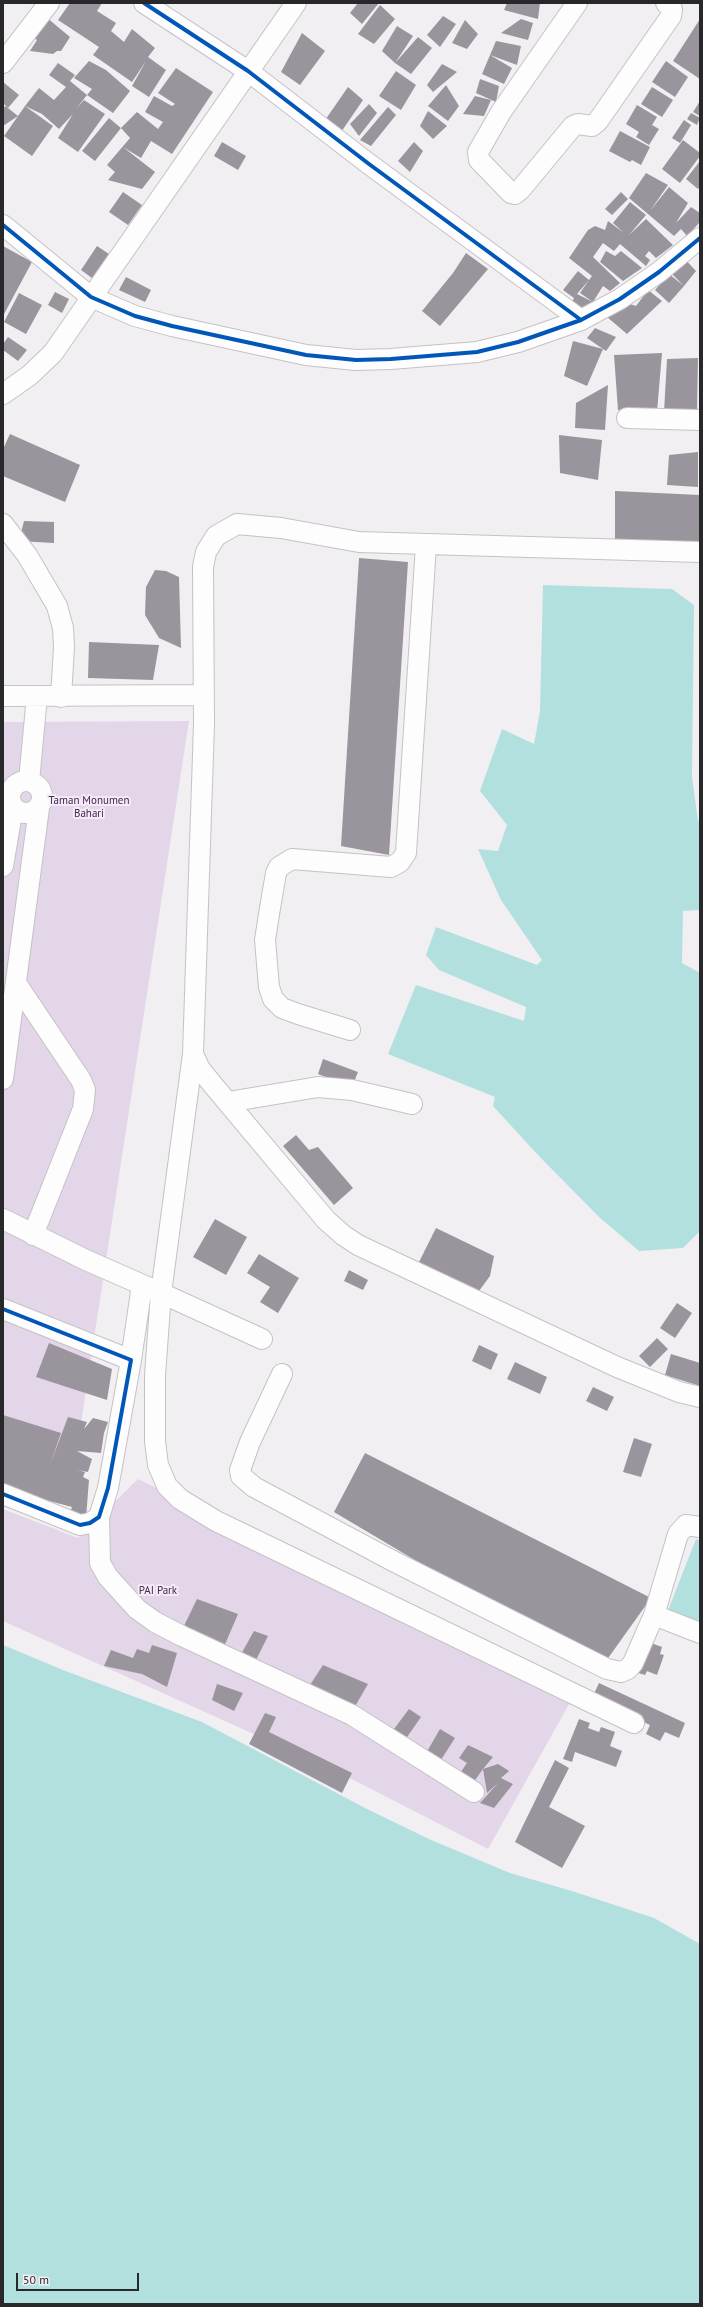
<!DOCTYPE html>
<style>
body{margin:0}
#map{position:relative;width:703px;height:2307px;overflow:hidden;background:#f2eff3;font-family:"PT Sans",sans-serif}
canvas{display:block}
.frame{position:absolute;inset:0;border:4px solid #282729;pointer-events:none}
.scale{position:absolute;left:16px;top:2273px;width:123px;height:18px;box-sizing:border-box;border:2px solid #282729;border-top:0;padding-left:5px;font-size:12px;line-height:14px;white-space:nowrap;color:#282729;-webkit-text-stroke:3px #f3edf5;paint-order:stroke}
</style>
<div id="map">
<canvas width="703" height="2307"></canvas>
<div class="frame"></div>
<div class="scale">50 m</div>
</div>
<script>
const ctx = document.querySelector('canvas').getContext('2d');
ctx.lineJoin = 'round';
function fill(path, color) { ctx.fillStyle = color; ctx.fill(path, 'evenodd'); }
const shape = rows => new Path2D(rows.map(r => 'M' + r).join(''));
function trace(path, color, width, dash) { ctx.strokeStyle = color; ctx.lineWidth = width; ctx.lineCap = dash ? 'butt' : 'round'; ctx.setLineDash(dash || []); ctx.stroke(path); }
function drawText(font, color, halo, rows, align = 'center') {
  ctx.font = font + ' "PT Sans",sans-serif'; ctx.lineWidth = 4; ctx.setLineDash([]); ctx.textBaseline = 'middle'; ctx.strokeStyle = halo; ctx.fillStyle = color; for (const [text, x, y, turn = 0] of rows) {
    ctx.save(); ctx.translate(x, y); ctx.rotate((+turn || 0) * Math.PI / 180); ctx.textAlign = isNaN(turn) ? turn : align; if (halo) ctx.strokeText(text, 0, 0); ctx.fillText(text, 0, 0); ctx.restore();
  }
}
const green = shape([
 [189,721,69,1501,3,1482,3,722],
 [138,1479,577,1690,488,1849,340,1773,3,1621,3,1509,78,1538]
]);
const water = shape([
 [543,585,672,589,694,605,692,777,698,821,700,821,700,910,683,911,682,963,700,973,700,1231,683,1248,639,1251,599,1217,537,1154,493,1106,495,1097,388,1054,416,985,524,1021,526,1007,439,970,426,955,436,927,537,965,542,960,501,900,478,849,498,851,507,825,480,791,502,729,534,744,540,711],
 [696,1539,700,1541,700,1626,667,1613],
 [3,1645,63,1670,202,1722,365,1808,431,1840,510,1873,572,1891,654,1918,700,1944,700,2304,3,2304]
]);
const building = shape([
 [70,3,102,3,97,11,116,23,111,31,124,42,132,29,155,48,148,57,166,70,149,97,132,86,146,61,132,82,93,55,99,47,58,20],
 [358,3,379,3,362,24,350,13],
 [507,3,540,3,538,19,504,10],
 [380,5,395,19,374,44,358,34],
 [443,16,456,24,440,47,427,35],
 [46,17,70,37,61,51,57,51,53,54,30,51,37,40,29,34],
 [521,19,533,23,528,40,501,33],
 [700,19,700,79,673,61],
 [465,20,478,34,467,49,452,43],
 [397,26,413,36,395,63,382,51],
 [302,33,325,51,300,85,281,72],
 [418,37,432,48,411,74,395,63],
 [496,41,521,46,517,65,490,55,512,68,504,84,482,74],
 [89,61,106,70,130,91,113,113,87,95,76,109,84,100,105,114,78,152,58,138,73,114,59,129,42,114,25,106,53,126,32,156,4,136,18,116,3,126,3,109,5,106,8,108,3,103,3,82,19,95,8,108,18,116,25,106,39,88,54,100,66,87,49,75,58,63,75,75,70,81,87,95,92,89,74,78],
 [666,61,688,77,675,97,652,82],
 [442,64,457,72,433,92,427,85],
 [176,68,213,92,172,154,151,141,141,158,123,147,155,172,142,189,108,180,115,172,107,165,130,138,121,128,137,112,158,129,163,122,145,112,154,96,172,106,175,104,158,93],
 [396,71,416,85,401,110,379,96],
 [480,79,499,86,496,102,476,93],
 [446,85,459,106,448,121,428,106],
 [348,87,363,100,337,138,321,126],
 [652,87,673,100,662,117,641,104],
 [475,96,491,100,484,116,463,114],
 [700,101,700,116,693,112],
 [369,104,377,113,359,136,350,124],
 [637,105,657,117,652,125,659,129,649,145,636,137,639,132,626,124],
 [388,107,396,115,371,146,360,140],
 [428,111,447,126,433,139,420,126],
 [691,113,700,118,697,125,687,119],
 [109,118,121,128,95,161,82,151],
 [684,120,691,125,680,143,672,138],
 [620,131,650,147,641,165,632,160,630,162,609,151],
 [683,140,700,153,700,156,680,183,662,169],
 [222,142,246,156,238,170,214,156],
 [414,142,423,151,410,172,398,161],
 [700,161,700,187,698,189,686,179],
 [646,173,668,185,650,211,669,187,688,203,676,223,691,207,700,213,700,222,687,236,681,229,674,236,629,198],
 [123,192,142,205,128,225,109,212],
 [621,192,628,199,612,215,605,209],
 [630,202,646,215,629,235,646,219,673,245,656,258,649,251,645,256,650,260,646,266,620,244,614,251,603,243,593,257,620,283,610,291,603,286,593,302,580,293,589,280,577,294,593,302,576,312,568,309,574,298,563,290,578,271,589,280,592,276,569,258,588,230,595,226,605,230,608,221,624,233,613,223],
 [3,246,32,262,3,316],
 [97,246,109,254,92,278,81,270],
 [606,251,615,256,621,251,642,268,623,281,600,262],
 [466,253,488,269,440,326,422,311,453,273],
 [684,258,696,271,684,286,669,303,655,290,669,274,684,286,669,271],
 [126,277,151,290,145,302,119,290],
 [648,290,662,301,627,334,607,317,621,301,636,306],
 [55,292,69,299,62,313,48,305],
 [19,293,42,305,26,334,4,322],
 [595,328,616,337,606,351,603,349,587,386,564,376,573,341,603,349,587,338],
 [8,337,27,350,18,361,3,350,3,344],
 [662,353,657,412,618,410,614,355],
 [698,358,697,412,664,412,667,359],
 [608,385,605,430,575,428,576,403],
 [10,434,80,465,65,502,3,476,3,449],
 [559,435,602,440,598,480,560,473],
 [698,452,698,487,667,485,669,455],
 [615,491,700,495,700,544,615,541],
 [24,521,54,522,54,543,19,541],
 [359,558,408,562,389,855,341,846],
 [155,570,166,571,179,577,181,648,159,638,145,615,146,587],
 [89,642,159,645,153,680,88,678],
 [323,1059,358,1072,352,1087,318,1074],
 [296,1135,309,1150,318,1147,353,1188,334,1205,283,1146],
 [215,1219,247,1237,226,1275,193,1257],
 [436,1228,494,1256,490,1276,479,1291,417,1266],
 [259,1254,299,1278,278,1313,260,1302,270,1287,247,1273],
 [349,1270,368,1280,363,1290,344,1281],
 [677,1303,692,1313,675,1338,660,1328],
 [657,1338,668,1349,650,1367,639,1356],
 [49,1343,112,1369,107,1400,36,1377],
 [479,1345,498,1354,491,1370,472,1361],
 [671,1354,700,1363,700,1386,665,1375],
 [515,1362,547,1377,540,1394,507,1379],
 [593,1387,614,1397,607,1411,586,1401],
 [3,1415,61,1433,50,1465,68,1417,87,1422,84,1429,93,1418,108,1422,104,1433,101,1453,77,1451,92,1459,88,1472,77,1470,85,1472,83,1477,89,1480,86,1518,69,1515,72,1507,38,1498,3,1492],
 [634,1438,652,1444,641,1477,623,1472],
 [365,1453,651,1598,606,1661,457,1585,334,1512],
 [197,1599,238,1614,223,1649,182,1630],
 [254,1631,268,1636,255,1662,240,1656],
 [651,1643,662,1647,660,1654,664,1655,657,1675,647,1671,645,1675,635,1672],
 [152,1645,177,1653,167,1687,142,1674,104,1666,111,1650,133,1658,137,1649,149,1653],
 [323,1665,368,1684,354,1708,310,1685],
 [599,1683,685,1723,679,1738,665,1732,660,1741,646,1734,650,1725,592,1698],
 [217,1684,243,1693,234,1711,212,1700],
 [409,1709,421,1717,405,1740,391,1733],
 [265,1713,276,1717,269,1732,352,1773,342,1793,249,1744],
 [579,1719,590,1723,588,1728,599,1732,601,1727,615,1732,610,1746,622,1751,616,1767,575,1752,572,1762,563,1759],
 [440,1729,455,1738,439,1763,425,1755],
 [468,1745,493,1757,483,1769,498,1764,509,1771,501,1778,513,1784,494,1808,480,1803,498,1783,487,1793,483,1769,473,1783,458,1776,467,1763,459,1758],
 [555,1760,569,1768,549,1807,585,1826,562,1868,515,1842]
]);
const minor = shape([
 [144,3,248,71,369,164,581,320],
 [577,3,501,112,478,152,479,160,511,193,515,194,520,190,573,126,578,124,592,126,598,121,671,16,672,9,666,3],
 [3,63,49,3],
 [3,225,91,297,135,316,172,326,306,355,356,360,391,359,477,352,518,342,581,320,620,299,659,272,700,238],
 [3,394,30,375,53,353,296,3],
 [627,418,700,420],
 [3,524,27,555,57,606,63,628,64,647,61,697],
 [700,552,359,542,281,528,237,524,216,536,206,552,203,567,204,724,193,1054,200,1069,213,1085,326,1220,343,1235,358,1245,617,1367,679,1392,700,1397],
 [3,696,204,695],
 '10 797a16 16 0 1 1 32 0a16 16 0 1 1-32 0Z',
 [29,781,37,696],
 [3,866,13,807],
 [16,983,81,1080,85,1090,83,1109,33,1235],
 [350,1030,298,1014,282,1008,273,999,269,987,265,940,270,908,276,873,279,867,292,859,391,867,400,862,406,853,426,545],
 [193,1054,161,1293,262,1339],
 [3,1079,39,808],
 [228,1102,318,1087,352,1090,412,1104],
 [3,1219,86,1260,161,1293,155,1375,155,1441,158,1465,167,1486,180,1499,216,1521,634,1723],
 [3,1309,131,1360],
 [282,1374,250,1442,240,1470,241,1476,254,1487,393,1561,607,1669,621,1672,628,1669,633,1663,654,1615],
 [3,1494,80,1525,90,1523,99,1517,108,1488,131,1360,142,1285],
 [99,1517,100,1563,108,1577,137,1609,155,1622,182,1636,352,1715,474,1792],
 [700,1527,686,1525,678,1534,654,1615,700,1633]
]);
const cycleway = shape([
 [144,3,248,71,369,164,581,320],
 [3,225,91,297,135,316,172,326,306,355,356,360,391,359,477,352,518,342,581,320,620,299,659,272,700,238],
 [3,1309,131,1360,108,1488,99,1517,90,1523,80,1525,3,1494]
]);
const parkNames = [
 ["Taman Monumen",89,801],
 ["Bahari",89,814],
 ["PAI Park",158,1591]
];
fill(green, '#e4d6e9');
fill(water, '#b1e0df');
fill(building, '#9a949d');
trace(minor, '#c4c2c5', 22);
trace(minor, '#fdfdfd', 20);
trace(cycleway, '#0057b8', 4);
drawText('11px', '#492257', '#f3edf5', parkNames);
</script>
